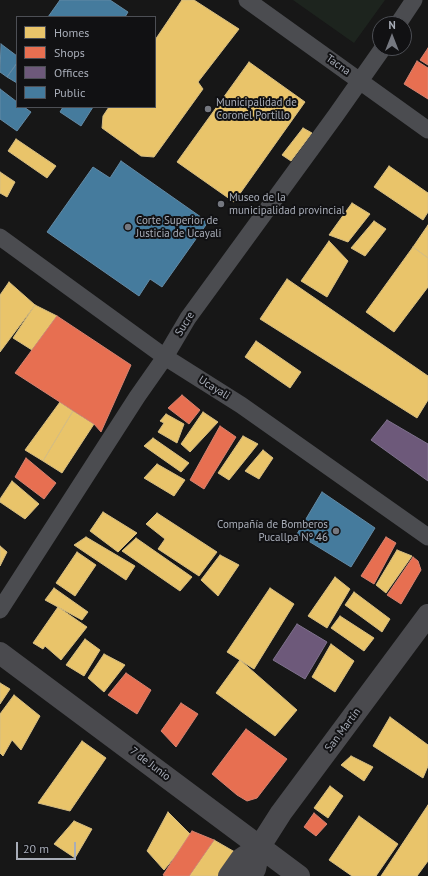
<!DOCTYPE html>
<meta charset="utf-8">
<style>
body{margin:0}
#map{position:relative;width:428px;height:876px;overflow:hidden;background:#171717;font-family:"PT Sans",sans-serif}
canvas{display:block}
.legend{position:absolute;left:16px;top:16px;width:140px;height:92px;box-sizing:border-box;background:#111113;border:1px solid #4d4f55;margin:0;padding:5px 7px;list-style:none;font-size:12px;color:#a8adb8}
.legend li{display:flex;align-items:center;gap:8px;height:20px}
.legend b{width:20px;border:1px solid #4d4f55}
.north{position:absolute;left:372px;top:16px;width:40px;height:40px;box-sizing:border-box;background:#111113;border:1px solid #4d4f55;border-radius:50%;rotate:0deg;font-size:11px;font-weight:700;line-height:16px;text-align:center;color:#a8adb8}
.north::after{content:'';display:block;margin:auto;width:14px;height:18px;background:#757880;clip-path:polygon(50% 0,100% 100%,50% 72%,0 100%)}
.scale{position:absolute;left:16px;top:842px;width:60px;height:18px;box-sizing:border-box;border:2px solid #a8adb8;border-top:0;padding-left:5px;font-size:12px;line-height:14px;white-space:nowrap;color:#a8adb8;-webkit-text-stroke:3px #111113;paint-order:stroke}
</style>
<div id="map">
<canvas width="428" height="876"></canvas>
<ul class="legend">
<li><b style="height:11px;background:#e9c46a"></b>Homes</li>
<li><b style="height:11px;background:#e76f51"></b>Shops</li>
<li><b style="height:11px;background:#6d597a"></b>Offices</li>
<li><b style="height:11px;background:#457b9d"></b>Public</li>
</ul>
<div class="north">N</div>
<div class="scale">20 m</div>
</div>
<script>
const ctx = document.querySelector('canvas').getContext('2d');
ctx.lineJoin = 'round';
function fill(path, color) { ctx.fillStyle = color; ctx.fill(path, 'evenodd'); }
const shape = rows => new Path2D(rows.map(r => 'M' + r).join(''));
function trace(path, color, width, dash) { ctx.strokeStyle = color; ctx.lineWidth = width; ctx.lineCap = dash ? 'butt' : 'round'; ctx.setLineDash(dash || []); ctx.stroke(path); }
function drawText(font, color, halo, rows, align = 'center') {
  ctx.font = font + ' "PT Sans",sans-serif'; ctx.lineWidth = 4; ctx.setLineDash([]); ctx.textBaseline = 'middle'; ctx.strokeStyle = halo; ctx.fillStyle = color; for (const [text, x, y, turn = 0] of rows) {
    ctx.save(); ctx.translate(x, y); ctx.rotate((+turn || 0) * Math.PI / 180); ctx.textAlign = isNaN(turn) ? turn : align; if (halo) ctx.strokeText(text, 0, 0); ctx.fillText(text, 0, 0); ctx.restore();
  }
}
const green = shape([
 [293,0,385,0,354,43]
]);
const homes = shape([
 [182,0,194,0,239,29,198,82,203,89,154,157,141,156,102,128,103,116,109,107,155,107,155,40,182,0],
 [249,62,305,102,234,202,177,162,249,62],
 [303,128,312,133,291,161,282,155,303,128],
 [16,139,56,166,47,178,8,151,16,139],
 [389,166,428,193,428,212,423,220,374,187,389,166],
 [0,172,15,182,7,197,0,193,0,172],
 [352,203,370,214,348,242,329,235,352,203],
 [374,221,386,229,365,256,351,248,374,221],
 [428,225,428,258,413,247,428,225],
 [329,241,348,261,327,297,301,281,329,241],
 [413,247,428,258,428,287,394,332,366,312,413,247],
 [287,279,428,376,428,400,417,418,260,319,287,279],
 [9,282,35,305,0,352,0,295,9,282],
 [35,305,57,316,32,350,13,338,35,305],
 [256,341,301,372,290,388,245,357,256,341],
 [60,402,73,411,43,461,25,450,60,402],
 [73,411,94,424,62,473,43,461,73,411],
 [203,412,218,422,190,452,181,444,203,412],
 [166,414,184,424,177,443,158,432,164,423,160,421,166,414],
 [243,436,258,444,229,480,218,473,243,436],
 [153,438,189,463,181,472,144,446,153,438],
 [263,450,273,458,259,479,245,471,263,450],
 [157,464,185,480,174,496,144,478,157,464],
 [12,481,39,504,25,519,0,502,0,499,12,481],
 [103,512,137,533,118,552,90,531,103,512],
 [157,513,217,552,199,576,158,549,165,539,146,524,157,513],
 [86,537,135,566,126,580,74,545,86,537],
 [136,538,192,577,180,591,122,551,136,538],
 [0,546,7,552,0,566,0,546],
 [397,550,412,556,386,593,376,585,397,550],
 [77,552,96,565,75,596,56,583,77,552],
 [220,555,239,565,218,596,201,580,220,555],
 [335,577,350,589,327,628,308,616,335,577],
 [54,588,88,612,82,620,45,600,54,588],
 [270,588,294,604,254,669,227,652,270,588],
 [354,592,390,619,382,632,345,605,354,592],
 [58,607,87,627,61,660,45,646,43,649,33,643,58,607],
 [340,616,374,638,364,651,331,628,340,616],
 [85,639,100,650,84,676,66,665,85,639],
 [331,644,354,661,335,692,312,677,331,644],
 [104,654,125,665,104,692,88,678,104,654],
 [240,660,297,710,275,736,216,693,240,660],
 [0,683,10,689,0,704,0,683],
 [14,695,40,716,21,750,12,740,3,756,0,753,0,714,14,695],
 [390,717,428,745,428,766,423,778,373,746,390,717],
 [82,741,106,758,70,811,38,803,82,741],
 [351,756,373,767,364,781,341,765,351,756],
 [330,786,343,796,328,818,314,808,330,786],
 [428,805,428,861,417,876,381,876,428,805],
 [168,812,192,836,164,870,147,851,168,812],
 [359,816,398,844,376,876,352,876,329,860,359,816],
 [74,821,92,829,75,858,54,844,74,821],
 [214,840,240,855,221,876,189,876,214,840]
]);
const shops = shape([
 [428,48,428,65,420,60,428,48],
 [417,61,428,68,428,99,404,84,417,61],
 [57,316,131,365,101,432,94,424,15,373,57,316],
 [182,395,200,410,189,424,168,408,182,395],
 [220,426,236,437,204,489,190,480,220,426],
 [26,458,56,483,44,499,15,477,26,458],
 [386,537,396,543,374,584,361,576,386,537],
 [413,557,418,561,421,570,401,604,387,595,413,557],
 [126,673,151,690,137,714,108,695,126,673],
 [181,703,198,714,176,747,161,731,181,703],
 [246,729,287,759,257,798,247,801,237,795,212,774,246,729],
 [314,813,327,824,316,836,304,827,314,813],
 [192,831,214,840,189,876,165,876,163,875,192,831]
]);
const offices = shape([
 [387,420,428,444,428,481,371,440,387,420],
 [297,624,327,642,305,679,273,660,297,624]
]);
const public = shape([
 [60,0,110,0,128,12,125,17,48,17,60,0],
 [1,44,17,56,17,63,7,77,0,72,1,44],
 [17,63,17,83,7,77,17,63],
 [0,89,17,102,17,107,24,107,31,112,17,131,0,119,0,89],
 [63,107,93,107,81,126,60,112,63,107],
 [121,161,208,222,162,287,150,279,139,296,47,232,93,167,110,178,121,161],
 [322,492,375,528,351,567,297,534,322,492]
]);
const street = shape([
 [247,0,428,130],
 [398,24,414,0],
 [0,237,165,357,241,405,428,537],
 [0,610,137,397,165,357,188,318,336,115,383,48]
]);
const secondary = shape([
 [0,653,299,876],
 [229,876,241,859,260,846],
 [250,876,255,869,260,846,281,813,428,615]
]);
const markers = [
 [208,109,4,"#757880"],
 [221,204,4,"#757880"],
 [128,227,4,"#757880"],
 [336,531,4,"#757880"]
];
const streetNames = [
 ["Tacna",338,65,35],
 ["Sucre",185,324,-58],
 ["Ucayali",214,388,32],
 ["San Martín",343,730,-53],
 ["7 de Junio",150,764,37]
];
const poiNames = [
 ["Municipalidad de",216,103],
 ["Coronel Portillo",216,116],
 ["Museo de la",229,198],
 ["municipalidad provincial",229,211],
 ["Corte Superior de",136,221],
 ["Justicia de Ucayali",136,234],
 ["Compañía de Bomberos",328,525,"right"],
 ["Pucallpa Nº 46",328,538,"right"]
];
fill(green, '#1d241e');
fill(homes, '#e9c46a');
trace(homes, '#d6bd81', 1);
fill(shops, '#e76f51');
trace(shops, '#d48270', 1);
fill(offices, '#6d597a');
trace(offices, '#7f728d', 1);
fill(public, '#457b9d');
trace(public, '#638aa5', 1);
trace(street, '#4b4c50', 17);
trace(secondary, '#4a4a4e', 22);
for (const [x, y, r, color] of markers) { const dot = new Path2D(); dot.arc(x, y, r, 0, 2 * Math.PI); ctx.fillStyle = color; ctx.fill(dot); trace(dot, '#111113', 1.5); }
drawText('11px', '#a8adb8', '#111113', streetNames);
drawText('11px', '#a8adb8', '#111113', poiNames, 'left');
</script>
